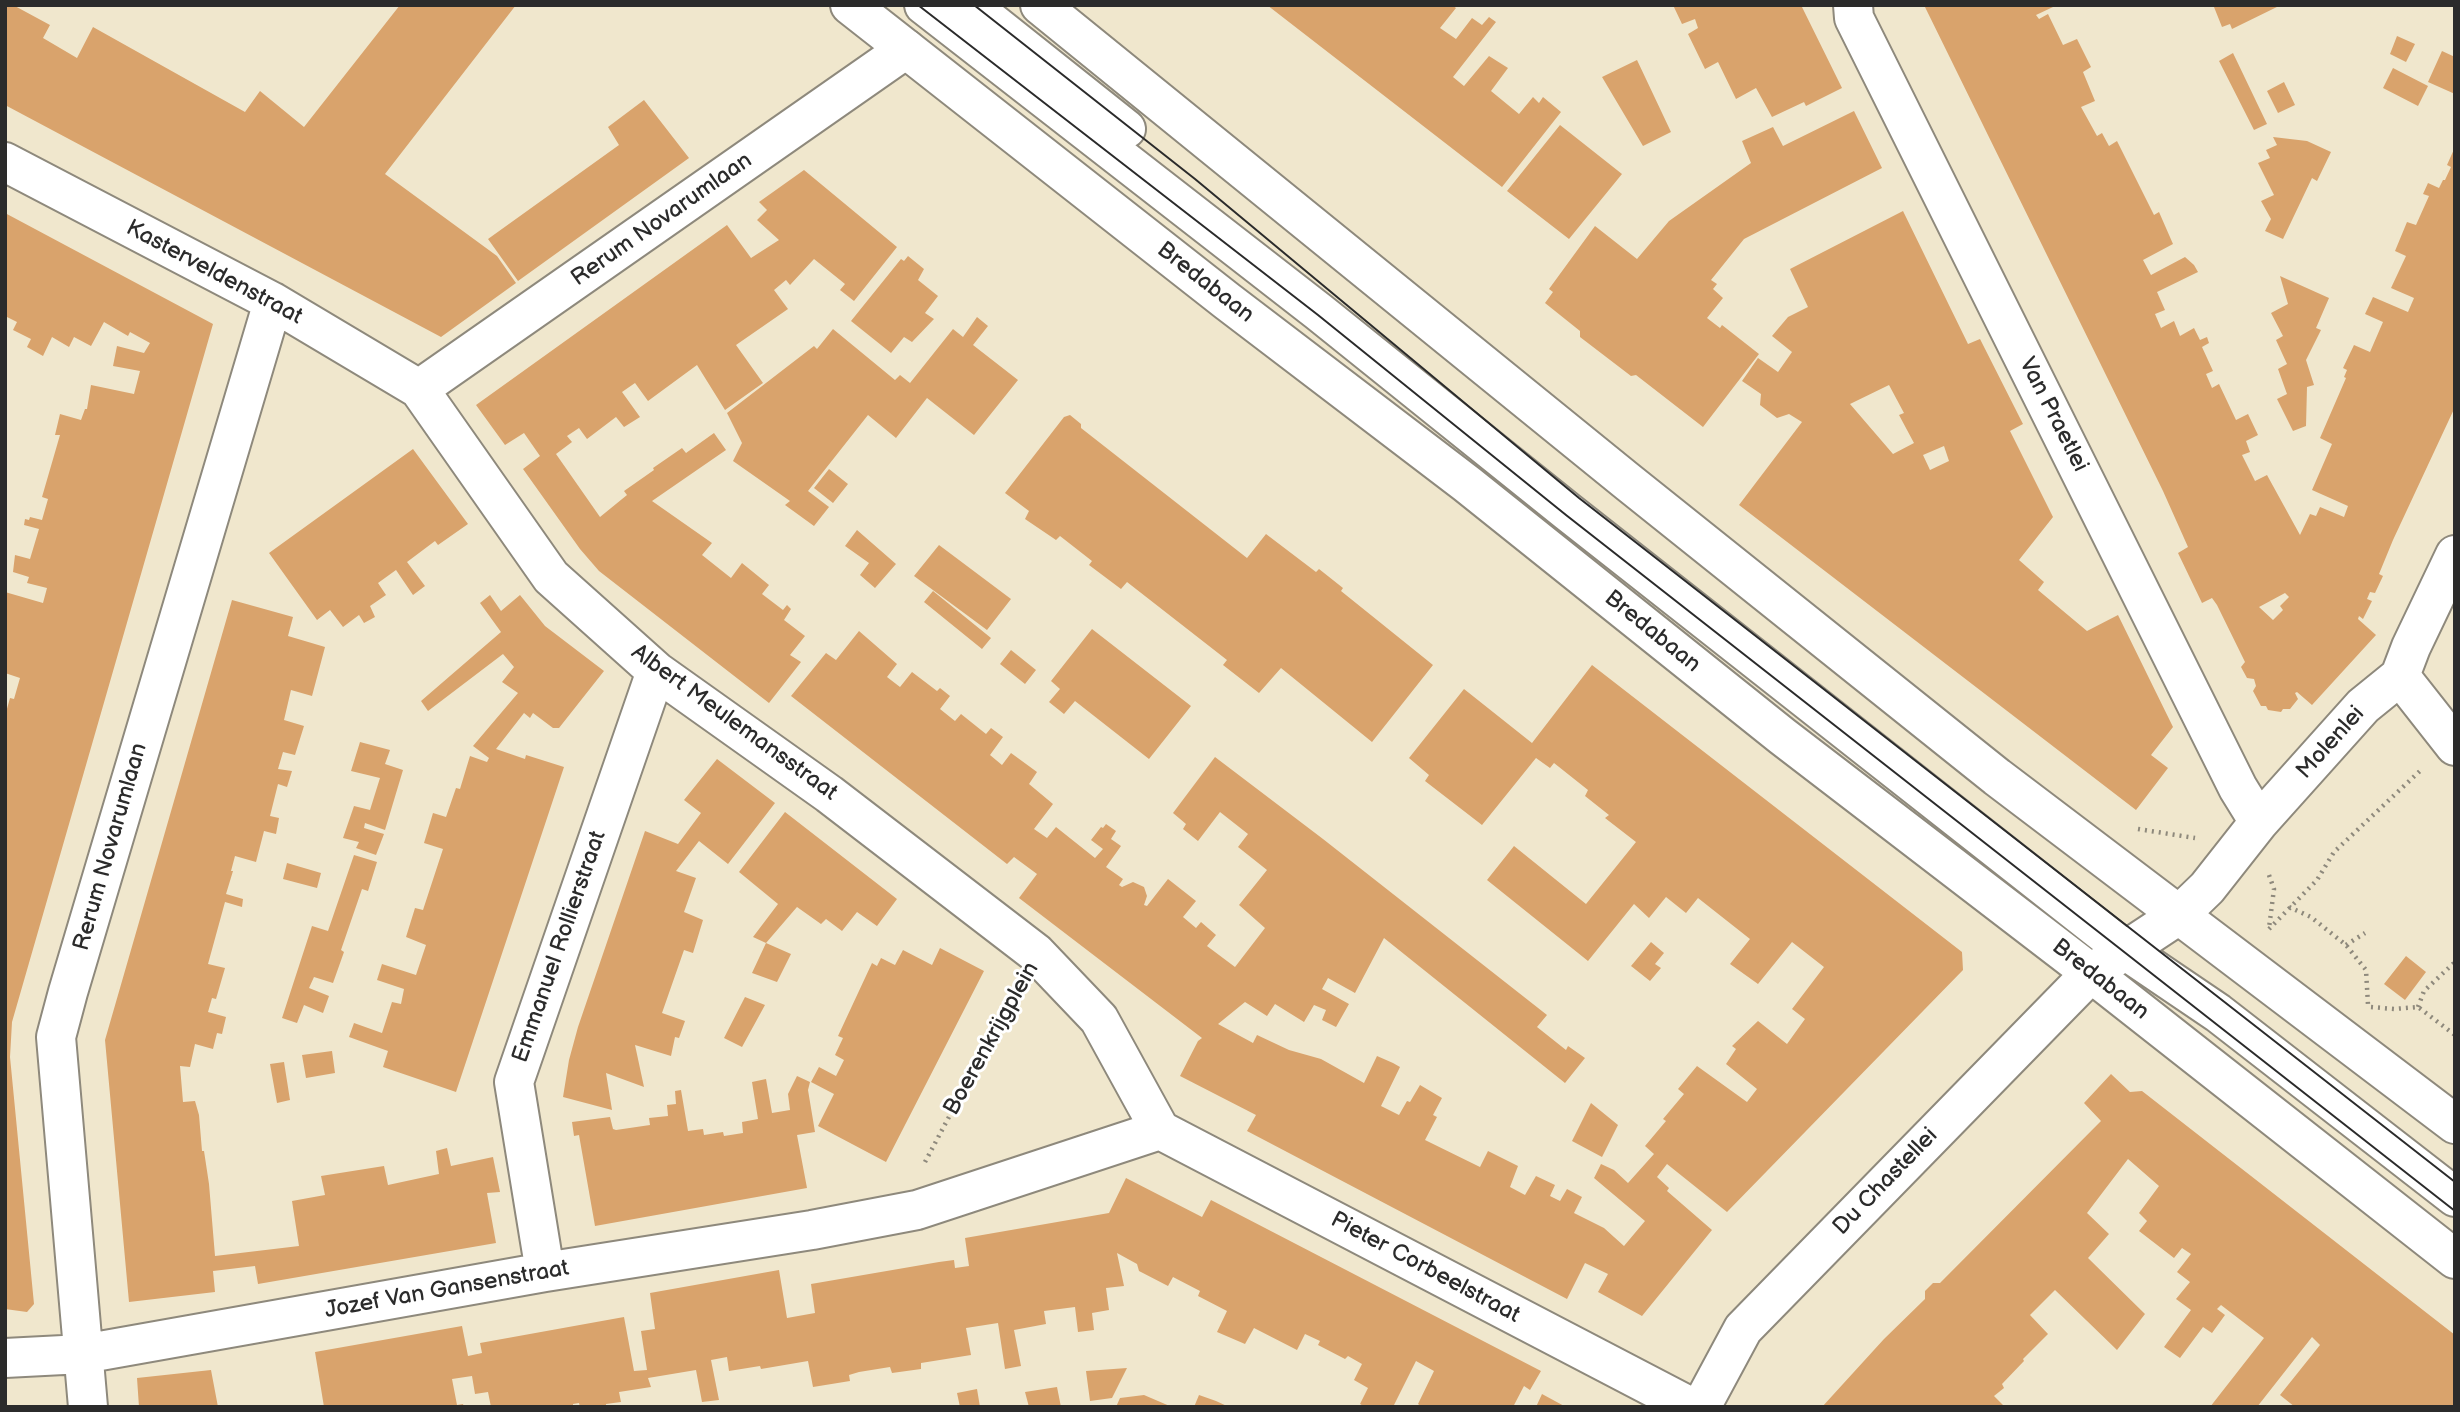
<!DOCTYPE html>
<style>
body{margin:0}
#map{position:relative;width:2460px;height:1412px;overflow:hidden;background:#f0e7cd;font-family:"Balsamiq Sans",sans-serif}
canvas{display:block}
.frame{position:absolute;inset:0;border:7px solid #2b2b2b;pointer-events:none}
</style>
<div id="map">
<canvas width="2460" height="1412"></canvas>
<div class="frame"></div>
</div>
<script>
const ctx = document.querySelector('canvas').getContext('2d');
ctx.lineJoin = 'round';
function fill(path, color) { ctx.fillStyle = color; ctx.fill(path, 'evenodd'); }
const shape = rows => new Path2D(rows.map(r => 'M' + r).join(''));
function trace(path, color, width, dash) { ctx.strokeStyle = color; ctx.lineWidth = width; ctx.lineCap = dash ? 'butt' : 'round'; ctx.setLineDash(dash || []); ctx.stroke(path); }
function drawText(font, color, halo, rows, align = 'center') {
  ctx.font = font + ' "Balsamiq Sans",sans-serif'; ctx.lineWidth = 6; ctx.setLineDash([]); ctx.textBaseline = 'middle'; ctx.strokeStyle = halo; ctx.fillStyle = color; for (const [text, x, y, turn = 0] of rows) {
    ctx.save(); ctx.translate(x, y); ctx.rotate((+turn || 0) * Math.PI / 180); ctx.textAlign = isNaN(turn) ? turn : align; if (halo) ctx.strokeText(text, 0, 0); ctx.fillText(text, 0, 0); ctx.restore();
  }
}
const building = shape([
 [5,5,13,5,50,25,43,38,77,58,93,27,245,112,260,91,304,127,400,5,516,5,385,174,497,256,516,283,441,337,5,105],
 [1267,5,1452,5,1456,8,1440,28,1456,39,1472,18,1482,25,1489,17,1496,22,1453,77,1464,86,1489,56,1508,68,1491,91,1519,114,1533,97,1539,103,1543,97,1561,112,1502,187],
 [1673,5,1801,5,1842,88,1806,106,1804,102,1772,117,1756,88,1736,99,1718,62,1705,69,1688,34,1698,28,1695,19,1682,24],
 [1924,5,2052,5,2053,7,2036,15,2039,19,2048,14,2063,45,2077,39,2091,67,2083,72,2095,101,2081,107,2097,136,2102,133,2109,146,2117,141,2154,215,2159,212,2173,244,2143,260,2151,275,2185,257,2194,265,2198,272,2157,292,2165,310,2155,314,2161,328,2174,321,2180,336,2194,328,2200,340,2207,337,2209,343,2202,347,2213,371,2206,374,2212,388,2219,384,2236,420,2248,414,2258,435,2246,441,2250,452,2242,455,2255,481,2267,475,2300,535,2310,514,2316,516,2320,507,2344,517,2348,506,2312,490,2332,444,2320,438,2346,378,2344,377,2347,370,2343,368,2354,345,2370,352,2383,322,2365,314,2373,297,2408,312,2414,298,2391,288,2406,256,2395,251,2407,222,2416,225,2429,196,2423,194,2428,183,2439,188,2443,180,2445,180,2451,167,2447,165,2455,147,2455,407,2393,540,2379,574,2383,576,2375,593,2370,592,2367,599,2372,601,2363,619,2359,616,2358,619,2376,635,2312,705,2297,692,2295,693,2298,699,2290,709,2283,709,2281,712,2268,710,2266,706,2261,706,2253,691,2256,686,2254,679,2247,678,2241,667,2245,662,2217,605,2212,598,2202,603,2178,553,2188,547,2163,491],
 [2285,593,2289,597,2280,606,2283,610,2273,620,2259,607],
 [2218,5,2281,5,2232,29,2230,24,2222,27,2214,7],
 [2397,36,2415,44,2406,62,2390,54],
 [2442,51,2455,57,2455,94,2428,82],
 [2233,53,2267,124,2254,130,2219,61],
 [1637,60,1671,132,1643,146,1602,77],
 [2393,68,2428,86,2418,106,2383,88],
 [2284,82,2295,105,2278,113,2267,91],
 [644,100,689,158,518,281,488,239,619,145,608,127],
 [1854,111,1882,168,1744,239,1711,280,1717,284,1713,289,1723,298,1707,318,1720,328,1722,325,1759,354,1703,427,1636,375,1631,376,1580,337,1580,331,1545,303,1553,292,1549,289,1595,226,1637,259,1669,221,1751,163,1742,141,1773,127,1783,146],
 [1560,125,1622,174,1569,239,1507,191],
 [2273,137,2307,141,2331,152,2317,181,2312,178,2283,239,2265,231,2271,219,2261,201,2274,195,2258,163,2270,158,2266,150,2277,145],
 [804,170,897,247,854,301,840,290,845,284,814,259,790,285,786,280,774,290,788,309,736,345,763,383,725,410,697,365,648,401,635,383,622,392,640,417,624,427,616,417,587,439,579,428,567,436,572,442,556,454,600,517,627,495,624,491,654,470,653,468,682,448,686,453,714,433,726,450,652,501,712,543,702,555,731,578,742,563,769,585,762,594,783,610,787,605,791,609,784,620,805,636,790,655,801,662,769,703,599,571,580,549,523,469,540,456,524,433,505,445,476,405,727,225,751,258,779,240,757,220,767,210,759,202],
 [1903,211,1968,344,1980,339,2023,424,2010,431,2053,517,2019,560,2044,582,2038,590,2087,631,2118,615,2173,727,2151,755,2168,768,2136,810,1739,505,1802,422,1789,414,1777,418,1760,405,1761,394,1742,381,1758,358,1778,372,1792,352,1772,336,1788,317,1808,307,1790,269],
 [1889,385,1904,413,1899,415,1914,443,1893,454,1850,404],
 [1944,446,1949,461,1930,470,1923,455],
 [5,213,213,324,12,1022,10,1057,34,1304,27,1312,5,1309,5,716,10,698,14,699,20,678,5,673,5,592,43,603,47,588,27,583,29,577,13,572,15,555,30,559,39,529,24,525,25,519,29,520,30,517,42,520,48,499,42,497,60,435,55,435,60,414,81,420,85,409,87,409,91,385,134,394,140,371,113,366,117,346,144,353,150,343,130,332,128,336,104,322,91,346,74,337,69,347,52,337,43,356,27,347,31,339,13,330,17,322,5,316],
 [908,256,924,269,918,280,938,296,925,313,934,319,912,342,904,337,891,353,851,321,901,259,904,261],
 [2280,276,2329,298,2316,328,2321,330,2306,360,2314,385,2307,387,2306,426,2293,431,2277,399,2287,394,2278,369,2287,364,2276,340,2283,336,2271,313,2288,304],
 [977,317,988,326,973,345,1018,380,974,435,927,398,896,438,868,415,808,491,829,507,814,526,785,505,790,501,733,461,742,443,727,413,814,346,817,349,833,329,895,380,900,375,910,383,953,329,963,337],
 [1070,415,1081,424,1081,428,1247,558,1266,534,1316,572,1319,569,1343,588,1341,591,1433,665,1372,742,1281,668,1259,693,1223,665,1227,660,1127,582,1121,589,1089,565,1092,561,1060,536,1056,540,1025,519,1029,511,1005,493,1064,417],
 [413,449,468,524,438,545,435,541,407,562,425,586,413,595,396,570,378,583,386,595,370,606,375,617,364,623,359,615,343,627,330,610,317,620,269,553],
 [829,469,848,484,833,503,814,488],
 [857,530,896,564,875,588,860,575,869,563,845,546],
 [939,545,1011,599,987,630,914,576],
 [933,591,991,638,982,649,924,602],
 [490,595,501,611,520,595,545,626,604,671,559,728,553,728,533,713,530,718,524,713,496,749,525,759,526,755,564,767,456,1092,383,1067,388,1051,349,1037,354,1023,382,1033,392,1002,401,1004,404,989,377,980,382,964,416,975,426,945,406,937,415,908,423,910,443,849,424,843,433,813,446,817,456,788,460,789,470,756,487,762,489,758,473,746,518,693,502,682,514,667,503,654,428,711,421,701,501,632,480,603],
 [232,600,293,617,288,636,325,647,312,696,291,690,284,720,304,726,295,755,283,752,278,769,292,771,287,787,278,784,270,816,279,818,276,834,264,831,256,862,235,856,231,871,233,871,226,894,243,899,242,907,225,902,208,964,225,968,216,999,212,998,208,1012,226,1017,222,1034,217,1033,213,1049,195,1044,190,1067,180,1066,183,1102,195,1101,199,1115,202,1151,204,1151,209,1184,215,1256,299,1246,292,1201,325,1195,321,1176,384,1166,388,1185,439,1174,436,1151,447,1148,451,1166,493,1157,500,1192,487,1193,496,1243,258,1284,255,1266,213,1271,215,1292,129,1302,105,1040],
 [1092,629,1191,706,1149,759,1075,701,1064,714,1049,702,1060,689,1051,681],
 [859,631,897,664,887,677,900,687,912,672,937,691,940,688,950,696,940,709,955,721,961,714,986,734,991,728,1003,737,990,755,1002,765,1011,753,1037,772,1029,784,1053,804,1034,829,1047,838,1056,827,1095,858,1103,849,1091,840,1101,827,1103,828,1106,824,1116,831,1111,839,1121,846,1106,867,1123,879,1119,885,1122,887,1133,882,1144,887,1147,896,1144,905,1147,906,1168,879,1196,901,1183,917,1196,928,1201,922,1216,935,1207,946,1235,967,1265,928,1239,905,1267,870,1238,847,1248,834,1220,812,1198,841,1183,829,1186,824,1173,813,1215,757,1323,839,1547,1015,1537,1027,1566,1050,1568,1046,1585,1058,1565,1083,1384,938,1355,993,1328,978,1322,989,1349,1004,1336,1027,1322,1020,1326,1010,1314,1005,1304,1022,1275,1004,1267,1016,1245,1002,1218,1024,1253,1043,1257,1035,1289,1050,1321,1059,1364,1083,1377,1056,1393,1063,1400,1067,1381,1106,1399,1115,1407,1101,1410,1102,1420,1085,1442,1098,1433,1115,1437,1117,1425,1140,1480,1167,1488,1151,1518,1166,1510,1187,1525,1195,1536,1176,1555,1185,1550,1196,1560,1201,1567,1189,1582,1197,1574,1213,1604,1228,1624,1246,1645,1221,1594,1178,1601,1164,1614,1170,1628,1183,1654,1154,1645,1146,1666,1121,1663,1119,1684,1094,1678,1089,1697,1066,1747,1102,1757,1089,1726,1064,1736,1049,1732,1046,1758,1021,1787,1044,1805,1019,1792,1009,1824,967,1792,942,1758,984,1730,964,1750,939,1698,898,1686,913,1666,897,1649,918,1634,904,1588,961,1487,880,1514,846,1586,904,1636,842,1605,818,1609,815,1585,796,1588,790,1554,763,1550,768,1536,758,1482,825,1425,781,1429,775,1409,758,1464,689,1532,743,1592,665,1962,952,1963,970,1727,1212,1667,1164,1657,1177,1669,1188,1667,1191,1712,1230,1642,1316,1598,1292,1608,1274,1585,1263,1567,1299,1247,1131,1256,1115,1180,1076,1198,1041,1202,1038,1019,898,1037,874,1014,857,1007,864,791,696,826,653,836,660],
 [1011,650,1036,670,1025,684,1000,664],
 [360,742,390,750,385,764,403,770,385,830,365,823,364,828,384,834,376,855,356,848,359,842,343,838,354,806,370,810,380,778,351,771],
 [717,759,775,803,728,864,699,841,676,871,696,878,684,912,703,920,693,953,684,950,662,1013,685,1021,679,1038,675,1037,671,1056,635,1045,644,1087,606,1073,612,1110,563,1097,569,1060,578,1027,645,831,678,844,701,813,684,800],
 [785,812,897,899,877,926,857,912,842,931,826,919,821,924,797,907,766,943,753,937,778,904,739,872],
 [354,855,377,862,368,891,362,889,341,950,344,952,333,983,314,977,309,988,329,996,323,1013,304,1005,297,1023,282,1018,312,926,328,931],
 [287,863,321,873,317,888,283,879],
 [1651,942,1664,953,1655,964,1661,968,1650,981,1631,966],
 [766,943,791,954,777,982,752,973],
 [940,948,984,971,886,1162,818,1126,834,1094,811,1082,819,1067,836,1076,844,1060,835,1055,843,1038,838,1036,872,963,877,966,881,958,895,965,903,950,932,965],
 [2406,956,2426,972,2405,1000,2384,984],
 [745,997,765,1005,742,1047,724,1038],
 [332,1051,335,1073,306,1078,302,1055],
 [284,1062,290,1100,277,1103,270,1064],
 [2111,1074,2130,1092,2142,1091,2455,1335,2455,1407,2295,1407,2280,1395,2320,1345,2312,1337,2257,1407,2210,1407,2264,1338,2221,1305,2217,1309,2225,1315,2212,1333,2203,1327,2180,1358,2164,1347,2191,1310,2176,1299,2190,1282,2177,1272,2191,1254,2182,1248,2174,1258,2139,1231,2147,1221,2139,1213,2159,1186,2128,1159,2087,1213,2109,1234,2088,1258,2145,1314,2117,1350,2055,1290,2030,1315,2048,1334,2023,1359,2024,1361,2002,1384,2004,1388,1994,1396,2005,1407,1822,1407,1884,1339,1925,1299,1925,1291,1933,1283,1940,1283,2101,1121,2084,1103],
 [797,1076,810,1082,808,1090,815,1132,797,1135,807,1188,595,1226,579,1135,574,1136,572,1122,610,1117,613,1129,616,1130,650,1125,649,1118,668,1116,667,1105,676,1104,675,1091,681,1090,688,1131,703,1129,704,1135,723,1132,724,1136,743,1133,742,1122,758,1119,752,1082,766,1079,772,1113,790,1110,788,1094],
 [1591,1103,1618,1125,1602,1157,1572,1141],
 [1126,1178,1202,1217,1211,1200,1541,1371,1530,1390,1524,1386,1513,1407,1422,1407,1418,1404,1434,1371,1416,1361,1393,1407,1365,1407,1360,1404,1368,1388,1354,1380,1362,1364,1348,1356,1345,1359,1318,1345,1320,1341,1305,1334,1297,1350,1254,1328,1245,1344,1217,1332,1227,1311,1198,1296,1200,1291,1173,1277,1168,1286,1139,1271,1137,1264,1117,1253,1124,1286,1106,1288,1109,1310,1092,1313,1094,1330,1078,1332,1075,1307,1044,1311,1046,1324,1014,1330,1021,1366,1005,1369,998,1323,966,1328,971,1355,921,1363,921,1369,892,1373,890,1367,859,1372,849,1375,850,1381,813,1387,808,1361,761,1369,760,1366,729,1371,727,1357,711,1360,719,1400,702,1402,696,1370,648,1378,651,1387,619,1392,621,1402,606,1404,606,1407,580,1407,579,1403,573,1404,573,1407,491,1407,488,1392,475,1394,472,1376,452,1379,457,1405,463,1404,464,1407,324,1407,315,1352,462,1326,468,1356,482,1353,480,1343,624,1317,634,1371,647,1370,641,1331,655,1329,650,1293,779,1270,787,1318,815,1313,811,1284,939,1262,954,1260,955,1268,969,1266,965,1238,1109,1213],
 [1127,1368,1112,1398,1090,1401,1086,1371],
 [211,1370,218,1407,139,1407,137,1378],
 [1057,1387,1061,1407,1029,1407,1025,1392],
 [977,1389,980,1407,960,1407,957,1393],
 [1542,1394,1566,1407,1536,1407],
 [1144,1395,1172,1407,1116,1407,1120,1398],
 [1199,1395,1216,1401,1229,1407,1194,1407]
]);
const path = shape([
 [2138,829,2195,838],
 [2269,875,2274,889,2269,928],
 [2289,907,2311,917,2346,945,2366,970,2368,1005],
 [2269,929,2317,880,2334,852,2422,769],
 [2346,945,2365,933],
 [2371,1007,2394,1009,2418,1007,2455,1035],
 [2418,1007,2424,991,2455,962],
 [925,1162,1016,991]
]);
const minor = shape([
 [924,5,1319,312,1568,512,2125,950,2218,1013,2455,1197],
 [970,5,1126,129],
 [1853,5,1854,18,2238,788,2259,822],
 [5,162,273,302,419,389,551,577,656,671,829,794,1036,953,1099,1019,1160,1130],
 [419,389,906,49],
 [2400,676,2455,746],
 [1160,1130,1691,1407],
 [545,1272,514,1082,656,671],
 [5,1358,83,1354,545,1272,812,1230,917,1210,1160,1130],
 [88,1407,56,1037,68,992,273,302],
 [1701,1407,1743,1329,2091,973,2179,915,2207,888,2259,822,2363,706,2400,676,2411,647,2455,555]
]);
const major = shape([
 [850,5,1227,301,1467,484,1782,736,2091,973,2455,1259],
 [1040,5,1628,482,1997,777,2455,1124]
]);
const tram = shape([
 [918,5,1318,315,1566,515,2455,1211],
 [974,5,1195,179,1579,498,2455,1182]
]);
const streetNames = [
 ["Rerum Novarumlaan",662,220,-35],
 ["Kasterveldenstraat",214,273,28],
 ["Bredabaan",1205,283,38],
 ["Van Praetlei",2053,415,63],
 ["Bredabaan",1652,632,39],
 ["Albert Meulemansstraat",734,723,36],
 ["Molenlei",2331,743,-48],
 ["Rerum Novarumlaan",111,847,-74],
 ["Emmanuel Rollierstraat",560,947,-71],
 ["Bredabaan",2100,980,38],
 ["Boerenkrijgplein",992,1039,-61],
 ["Du Chastellei",1886,1182,-46],
 ["Pieter Corbeelstraat",1425,1268,28],
 ["Jozef Van Gansenstraat",447,1290,-10]
];
fill(building, '#d9a36c');
trace(minor, '#8e897c', 42);
trace(major, '#8e897c', 42);
trace(path, '#8e897c', 4.5, [2, 5]);
trace(minor, '#fff', 38);
trace(major, '#fff', 38);
trace(tram, '#2b2b2b', 2);
drawText('23px', '#2b2b2b', '#fff', streetNames);
</script>
